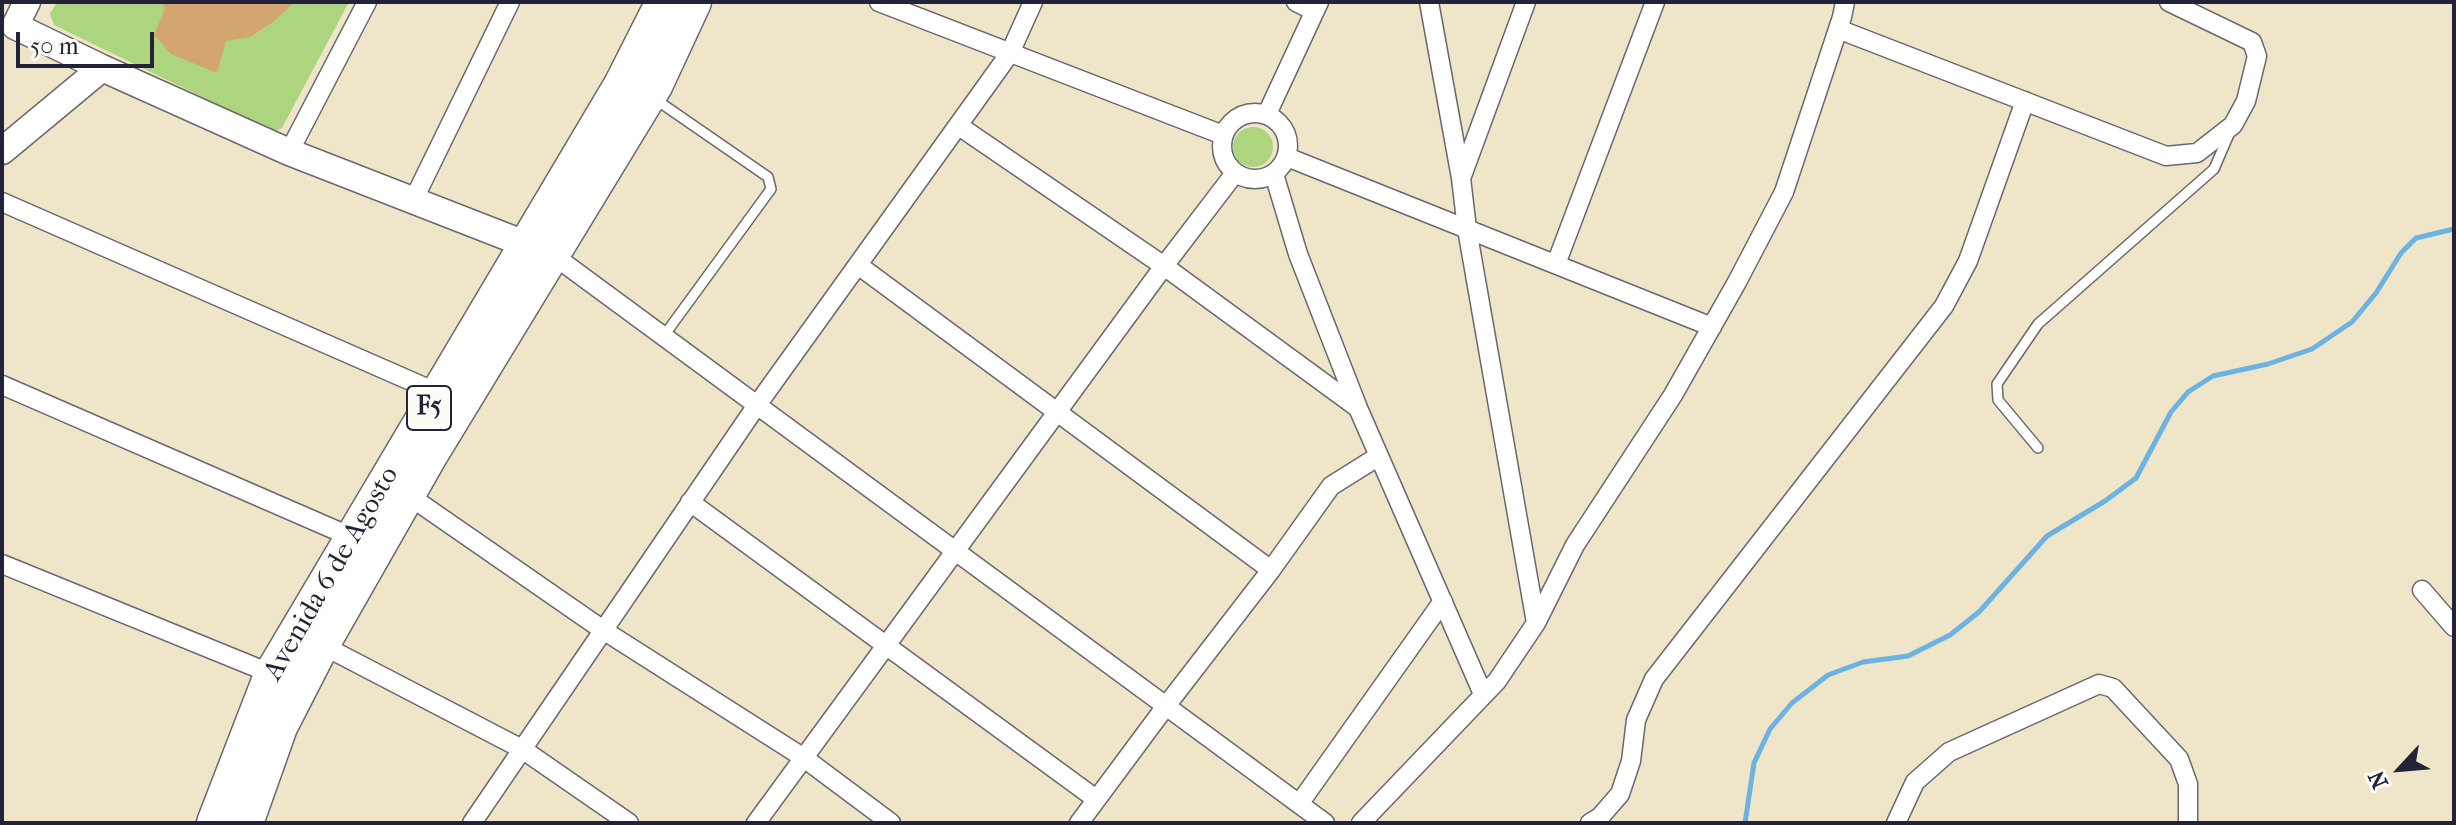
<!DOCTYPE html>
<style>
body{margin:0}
#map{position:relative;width:2456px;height:825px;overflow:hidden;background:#efe6c9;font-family:"IM FELL French Canon",serif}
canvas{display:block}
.frame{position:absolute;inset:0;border:4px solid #22223b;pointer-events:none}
.north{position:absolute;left:2360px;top:729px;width:80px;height:80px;-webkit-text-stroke:6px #fdfcf7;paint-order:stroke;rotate:244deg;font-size:22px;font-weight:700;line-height:32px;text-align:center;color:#22223b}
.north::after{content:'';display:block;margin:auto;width:28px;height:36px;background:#22223b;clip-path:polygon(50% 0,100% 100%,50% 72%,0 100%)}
.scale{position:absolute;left:16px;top:32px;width:138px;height:36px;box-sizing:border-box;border:4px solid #22223b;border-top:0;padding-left:10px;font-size:24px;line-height:28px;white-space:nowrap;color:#22223b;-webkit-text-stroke:6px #fdfcf7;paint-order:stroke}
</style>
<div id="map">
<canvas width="2456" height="825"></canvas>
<div class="frame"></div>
<div class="north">N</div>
<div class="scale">50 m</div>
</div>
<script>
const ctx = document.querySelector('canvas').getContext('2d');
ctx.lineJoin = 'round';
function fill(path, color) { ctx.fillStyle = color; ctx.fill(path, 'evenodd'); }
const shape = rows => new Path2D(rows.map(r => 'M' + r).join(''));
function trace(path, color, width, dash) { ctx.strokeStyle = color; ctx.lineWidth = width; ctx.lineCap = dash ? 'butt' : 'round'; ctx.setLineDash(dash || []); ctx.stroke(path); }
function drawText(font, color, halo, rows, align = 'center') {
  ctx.font = font + ' "IM FELL French Canon",serif'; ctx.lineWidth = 6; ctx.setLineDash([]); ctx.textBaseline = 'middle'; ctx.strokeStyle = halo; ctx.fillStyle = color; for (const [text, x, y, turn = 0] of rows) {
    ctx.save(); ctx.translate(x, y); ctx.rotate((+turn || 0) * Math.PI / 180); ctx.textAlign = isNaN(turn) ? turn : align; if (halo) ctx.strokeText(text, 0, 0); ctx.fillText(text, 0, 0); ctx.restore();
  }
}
const green = shape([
 [57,2,349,2,282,128,274,132,54,25,50,14],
 '1233 147a20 20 0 1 1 40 0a20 20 0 1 1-40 0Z'
]);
const stream = shape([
 [1745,823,1754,763,1770,729,1792,703,1828,675,1863,662,1908,656,1950,635,1979,612,2047,536,2105,501,2136,478,2171,412,2188,392,2213,376,2268,364,2312,349,2352,322,2376,293,2401,253,2416,238,2454,229]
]);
const building = shape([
 [161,2,295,2,273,22,250,37,226,41,217,73,171,54,154,35,165,8]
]);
const lane = shape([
 [655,99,768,177,771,189,663,337],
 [2038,448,1998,400,1997,384,2038,324,2214,169,2230,132]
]);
const street = shape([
 [879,2,1223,135],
 [1296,2,1315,11],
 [1429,2,1461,178,1467,229,1536,623],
 [1838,29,2166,156,2197,153,2233,125,2246,101,2257,56,2252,42,2169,2],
 '1222 146a33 33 0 1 1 66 0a33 33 0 1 1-66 0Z',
 [1267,114,1319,2],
 [959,126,1164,266,1358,408],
 [289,152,367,2],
 [1287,157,1712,327],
 [1274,174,1298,254,1358,408,1483,694],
 [1462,176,1526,2],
 [413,201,510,2],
 [2,202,445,396],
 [553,255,1325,823],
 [1556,264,1655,2],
 [858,265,1271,570],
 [2,385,356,539],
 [408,495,603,630,804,758,891,823],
 [690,502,1096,799],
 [2,564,277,676],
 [2422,590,2454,627],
 [322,645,522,749,629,823],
 [1299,804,1443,601],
 [472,823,757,405,1010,53,1033,2],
 [756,823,1164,266,1235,173],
 [1079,823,1166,706,1271,570,1331,486,1379,456],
 [1361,823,1497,681,1536,623,1575,545,1673,395,1737,282,1784,192,1842,17,1845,2],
 [1590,823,1600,817,1620,794,1631,761,1636,720,1654,679,1944,306,1968,261,2025,101],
 [1896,823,1915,782,1949,752,2099,684,2113,688,2179,759,2188,784,2188,823]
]);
const secondary = shape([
 [27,2,15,26,102,68,289,152,543,251],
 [2,151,102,68]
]);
const highway = shape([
 [214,823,272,673,621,85,663,2],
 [246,823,280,727,322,645,428,459,655,86,694,2]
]);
const shields = [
 [429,408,44]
];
const shieldNames = [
 ["F5",429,408]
];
const streetNames = [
 ["Avenida 6 de Agosto",332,574,-60]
];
fill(green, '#add580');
trace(stream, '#6cb2e3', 5);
fill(building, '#d3a671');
trace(lane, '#6a676d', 12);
trace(street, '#6a676d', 21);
trace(secondary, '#6a676d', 29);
trace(highway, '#6a676d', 37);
trace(lane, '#fff', 9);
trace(street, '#fff', 18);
trace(secondary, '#fff', 26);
trace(highway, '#fff', 34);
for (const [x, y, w] of shields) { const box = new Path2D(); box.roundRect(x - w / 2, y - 22, w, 44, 6); ctx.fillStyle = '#fdfcf7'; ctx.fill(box); trace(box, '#22223b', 2); }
drawText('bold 26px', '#22223b', null, shieldNames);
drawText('28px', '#22223b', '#fdfcf7', streetNames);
</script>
